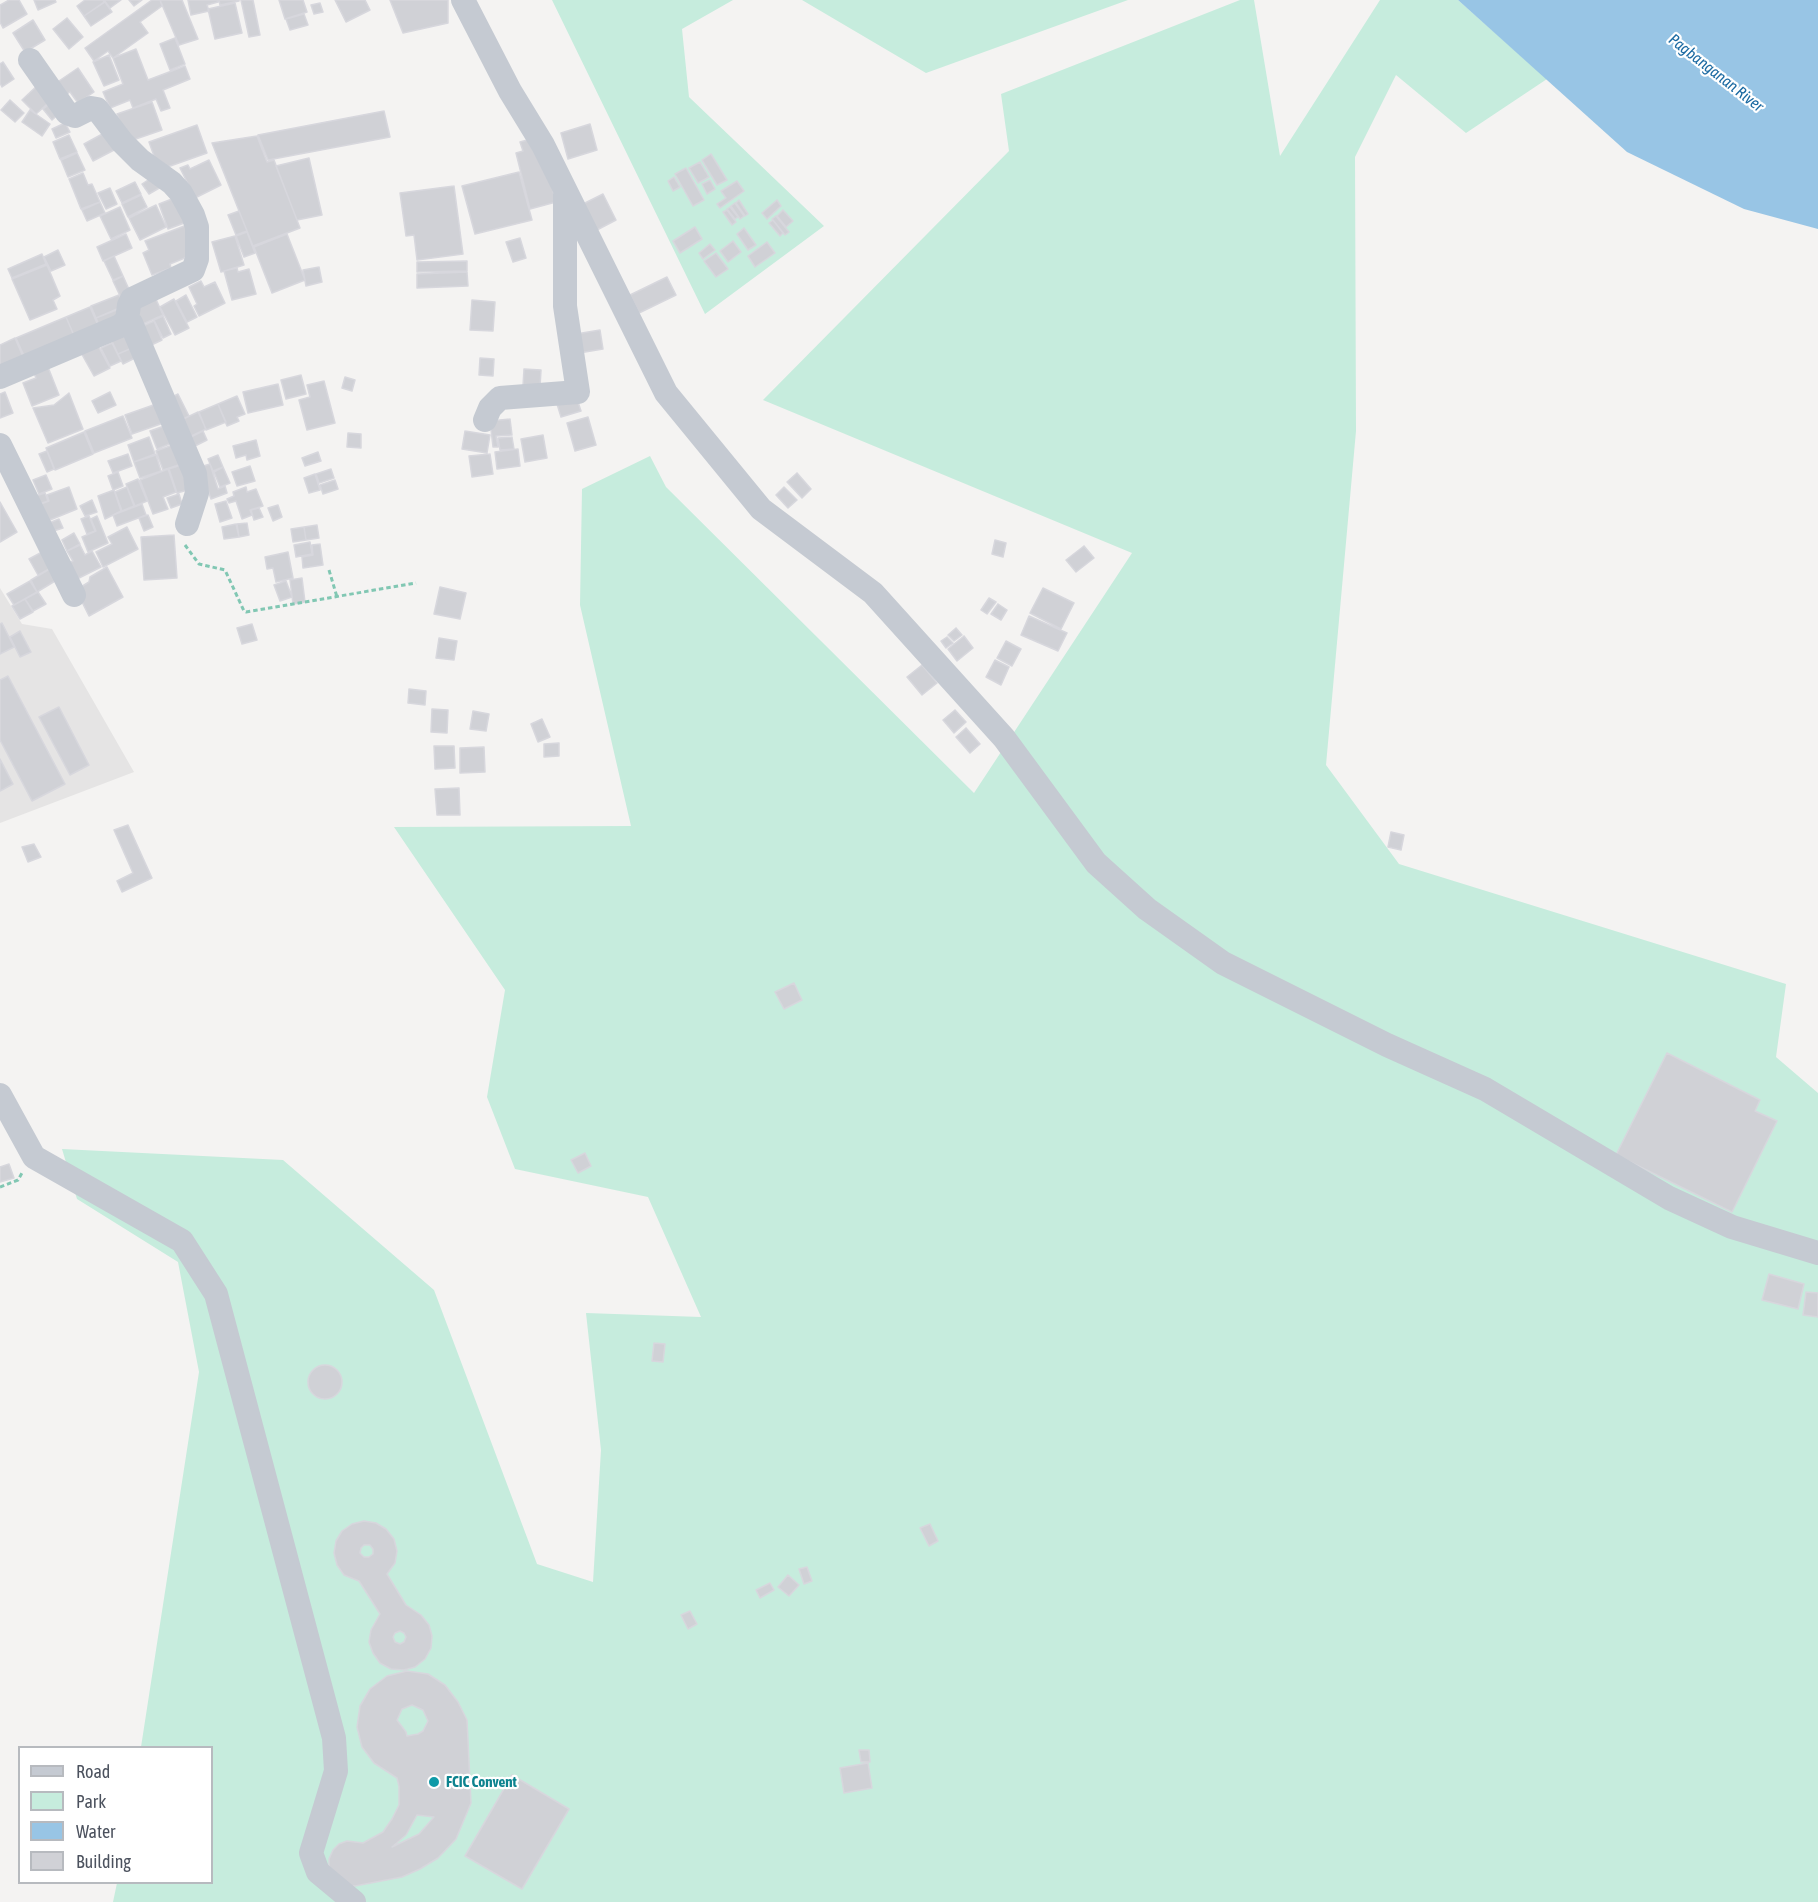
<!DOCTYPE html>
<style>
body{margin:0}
#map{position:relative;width:1818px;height:1902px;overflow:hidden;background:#f4f3f2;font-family:"Asap Condensed",sans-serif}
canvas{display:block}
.legend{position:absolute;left:18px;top:1746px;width:195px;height:138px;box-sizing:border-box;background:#fff;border:2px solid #b7babf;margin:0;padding:8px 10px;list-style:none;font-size:18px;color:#4c525e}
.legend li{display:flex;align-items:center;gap:12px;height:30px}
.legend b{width:30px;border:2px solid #b7babf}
</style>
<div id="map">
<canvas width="1818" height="1902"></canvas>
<ul class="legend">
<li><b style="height:8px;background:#c5cad2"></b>Road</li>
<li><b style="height:16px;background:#c6ecdd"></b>Park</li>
<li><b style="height:16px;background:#98c5e5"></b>Water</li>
<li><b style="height:16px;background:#d0d1d6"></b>Building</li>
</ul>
</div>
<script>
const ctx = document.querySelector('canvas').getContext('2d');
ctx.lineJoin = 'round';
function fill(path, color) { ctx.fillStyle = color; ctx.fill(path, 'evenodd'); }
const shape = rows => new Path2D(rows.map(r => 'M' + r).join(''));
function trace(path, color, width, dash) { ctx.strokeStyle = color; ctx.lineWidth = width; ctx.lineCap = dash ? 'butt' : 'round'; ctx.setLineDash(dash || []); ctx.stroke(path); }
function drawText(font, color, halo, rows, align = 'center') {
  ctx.font = font + ' "Asap Condensed",sans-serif'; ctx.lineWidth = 4.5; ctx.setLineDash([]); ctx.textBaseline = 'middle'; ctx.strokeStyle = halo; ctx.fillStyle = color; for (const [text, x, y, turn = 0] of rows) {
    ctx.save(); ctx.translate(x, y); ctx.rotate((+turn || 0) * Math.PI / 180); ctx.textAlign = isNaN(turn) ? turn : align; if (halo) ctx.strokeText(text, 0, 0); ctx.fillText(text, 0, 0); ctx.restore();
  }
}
const education = shape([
 [0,588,22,624,52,629,134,772,0,823]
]);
const green = shape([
 [552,0,733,0,682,29,689,97,824,226,705,314],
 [802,0,1128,0,926,73],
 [1240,0,1254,0,1280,156,1380,0,1458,0,1547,79,1466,133,1396,75,1355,157,1356,431,1326,765,1399,864,1786,984,1776,1057,1818,1093,1818,1902,113,1902,117,1883,212,1882,212,1748,141,1747,199,1372,178,1262,77,1199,62,1149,283,1160,434,1290,537,1564,593,1582,601,1450,586,1313,701,1317,648,1197,515,1169,487,1097,505,990,394,827,631,826,580,605,582,489,650,456,666,487,974,793,1132,553,763,400,1009,151,1001,94]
]);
const water = shape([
 [1458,0,1818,0,1818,229,1744,209,1627,152]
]);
const building = shape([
 [9,0,19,0,27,14,3,28,0,22,0,5,9,0],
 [34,0,55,0,56,2,38,10,34,0],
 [85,0,103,0,104,2,84,16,77,6,85,0],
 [104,0,121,0,110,8,104,0],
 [129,0,142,0,134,6,129,0],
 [152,0,160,0,162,6,140,22,148,33,113,58,108,51,94,61,85,48,152,0],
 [160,0,182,0,198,39,179,45,160,0],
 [188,0,218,0,218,2,207,5,209,11,191,15,188,0],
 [219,0,239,0,239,1,220,5,219,0],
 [241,0,253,0,260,35,249,37,241,0],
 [279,0,303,0,307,12,285,19,279,0],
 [335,0,365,0,370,10,346,22,335,0],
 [390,0,448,0,448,23,403,33,390,0],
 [105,2,112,12,91,26,84,16,105,2],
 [235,3,242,33,215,39,208,9,235,3],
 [320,3,323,12,314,14,311,5,320,3],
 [304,14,308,25,290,30,286,19,304,14],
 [67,18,83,37,69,49,53,29,67,18],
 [33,20,45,40,25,52,13,33,33,20],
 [175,38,185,64,170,70,160,44,175,38],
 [136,49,148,80,185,66,190,79,163,90,170,108,161,111,156,99,133,108,130,100,110,108,103,92,123,84,113,58,136,49],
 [109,55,119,80,104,86,93,62,109,55],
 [3,62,14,79,2,87,0,83,0,64,3,62],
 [78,68,94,92,78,103,70,92,64,96,56,83,78,68],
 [40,83,54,98,36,114,22,100,40,83],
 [10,100,24,113,15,122,1,110,10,100],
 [54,101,62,111,52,120,43,109,54,101],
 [152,102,162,130,127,142,117,114,152,102],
 [30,110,50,124,42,136,22,122,30,110],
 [384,111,390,137,268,160,258,135,384,111],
 [65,123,70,132,56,138,52,129,65,123],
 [590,124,597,150,568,159,561,133,590,124],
 [197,125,207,153,159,170,149,142,197,125],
 [106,132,116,149,93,161,84,144,106,132],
 [69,135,77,152,60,159,53,142,69,135],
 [257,136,267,162,274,160,300,228,253,246,212,143,257,136],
 [531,139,541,146,556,202,530,209,516,153,523,151,520,142,531,139],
 [77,153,85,170,68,177,61,160,77,153],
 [711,154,727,180,717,185,702,160,711,154],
 [309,158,322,215,297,220,276,166,309,158],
 [209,160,221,185,195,198,180,168,188,165,190,169,209,160],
 [700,162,709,177,698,183,689,168,700,162],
 [686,168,704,200,693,206,675,174,686,168],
 [519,172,532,220,475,234,462,186,519,172],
 [83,173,88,185,92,184,100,202,81,209,69,179,83,173],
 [154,176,161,187,149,194,142,184,154,176],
 [674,177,680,187,673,191,668,181,674,177],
 [710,180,715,189,707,194,702,184,710,180],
 [737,181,744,191,720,208,717,204,726,198,721,191,737,181],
 [135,182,141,194,122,203,116,191,135,182],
 [454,186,463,254,417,260,414,235,406,236,400,193,454,186],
 [110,188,117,204,106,209,98,193,110,188],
 [603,194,616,220,595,231,581,205,603,194],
 [141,195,147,207,128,217,122,204,141,195],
 [177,197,187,222,168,229,159,204,177,197],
 [739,200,748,214,745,216,736,203,739,200],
 [777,200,781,206,767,219,762,213,777,200],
 [100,202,105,213,87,221,82,210,100,202],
 [735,203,744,216,740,219,731,206,735,203],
 [156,205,166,227,140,240,129,218,156,205],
 [120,207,130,230,111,239,100,216,120,207],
 [730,207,738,217,735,219,727,209,730,207],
 [727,210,736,222,732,225,723,212,727,210],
 [783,210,793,221,786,227,777,216,783,210],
 [239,211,247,231,236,235,228,215,239,211],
 [776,216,789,232,785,235,772,219,776,216],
 [773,220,783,233,780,236,769,223,773,220],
 [187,225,192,255,170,264,171,268,152,275,143,253,149,250,145,241,187,225],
 [695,227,702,239,680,253,673,241,695,227],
 [744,228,756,245,748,250,737,234,744,228],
 [247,232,255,253,244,257,236,236,247,232],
 [126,234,132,248,103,261,97,247,126,234],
 [287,234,305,280,272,293,254,247,287,234],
 [235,236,244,265,221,272,212,242,235,236],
 [520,238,526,258,513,262,506,242,520,238],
 [733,241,741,252,728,262,720,251,733,241],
 [767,242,775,253,755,267,748,256,767,242],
 [710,244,715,250,703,259,699,253,710,244],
 [58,250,65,265,51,271,44,257,58,250],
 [716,253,728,269,716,277,704,261,716,253],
 [42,254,46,264,12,278,8,269,42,254],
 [114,256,123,276,113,280,104,261,114,256],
 [467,261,467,271,417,272,417,262,467,261],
 [47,265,60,296,53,300,57,309,30,320,12,279,47,265],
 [319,267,322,282,306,286,303,270,319,267],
 [237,268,238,272,249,269,256,294,232,300,224,271,237,268],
 [467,272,468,286,417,288,417,274,467,272],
 [123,276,132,296,122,300,113,281,123,276],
 [667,277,676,295,639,313,630,295,667,277],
 [201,281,204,287,215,282,225,303,199,316,194,306,197,304,189,287,201,281],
 [119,295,124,306,96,318,91,306,119,295],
 [186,295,197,317,187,322,176,301,186,295],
 [155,297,163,315,143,324,135,307,155,297],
 [174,299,189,328,175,335,160,307,174,299],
 [472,300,495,302,493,331,470,330,472,300],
 [90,307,100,330,76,340,66,317,90,307],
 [124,307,102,332,96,318,124,307],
 [163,316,171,334,163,338,154,320,163,316],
 [66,317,75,338,25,358,16,338,66,317],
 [154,321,162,340,145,348,136,329,154,321],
 [131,328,132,348,118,354,110,337,131,328],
 [600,330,603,349,579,353,576,334,600,330],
 [15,338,24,359,2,369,0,364,0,345,15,338],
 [96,342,110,368,94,376,80,351,96,342],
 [112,343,121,361,110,366,101,348,112,343],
 [132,348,137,357,123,364,118,354,132,348],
 [480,358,494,359,493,376,479,375,480,358],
 [48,367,59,395,32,406,23,383,36,378,34,373,48,367],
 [524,369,541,370,540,387,523,386,524,369],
 [301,375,306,394,286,399,281,380,301,375],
 [345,377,355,380,352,391,342,388,345,377],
 [324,381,335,423,307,430,299,400,310,397,307,385,324,381],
 [278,384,283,405,248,413,243,392,278,384],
 [5,392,13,413,0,418,0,394,5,392],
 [110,392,116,405,98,413,92,401,110,392],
 [69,393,83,429,48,443,33,408,54,405,69,393],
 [178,394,189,416,177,422,166,400,178,394],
 [237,396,245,414,237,417,239,421,227,426,218,404,237,396],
 [577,399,581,411,561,417,557,404,577,399],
 [162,402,169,421,132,434,125,415,162,402],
 [218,404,226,422,206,430,199,412,218,404],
 [198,412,206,429,183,440,175,423,198,412],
 [123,416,132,438,94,453,85,431,123,416],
 [588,417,596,445,575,451,567,423,588,417],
 [510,419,512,435,496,436,498,447,493,447,490,421,510,419],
 [170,424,177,441,157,449,150,431,170,424],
 [203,431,207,440,187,450,183,441,203,431],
 [465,431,490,435,487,453,462,449,465,431],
 [84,432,93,454,55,470,46,448,84,432],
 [348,433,361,434,361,448,347,447,348,433],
 [543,435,547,458,525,462,521,439,543,435],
 [149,437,155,454,134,462,128,445,149,437],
 [512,437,514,449,500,450,498,438,512,437],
 [256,440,260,456,247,460,246,455,236,458,233,446,256,440],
 [181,442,188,462,163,470,156,451,181,442],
 [518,449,520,466,497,469,495,452,518,449],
 [47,451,54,469,47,472,39,454,47,451],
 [318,452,321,461,305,466,302,458,318,452],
 [128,454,132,466,113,473,108,461,128,454],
 [490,454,493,474,472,477,469,456,490,454],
 [156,455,161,471,140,478,134,462,156,455],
 [218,455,223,467,213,471,208,459,218,455],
 [187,463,195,488,177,493,169,469,187,463],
 [210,464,218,489,225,486,227,493,211,499,200,467,210,464],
 [250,466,255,481,237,486,232,472,250,466],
 [223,467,230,483,220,487,214,472,223,467],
 [168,469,176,492,163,497,168,509,153,514,140,480,168,469],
 [331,469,334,478,319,483,316,474,331,469],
 [118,472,123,486,113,490,108,476,118,472],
 [797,473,811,489,802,498,787,482,797,473],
 [315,474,320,490,309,493,304,478,315,474],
 [46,475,52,489,39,494,33,480,46,475],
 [138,479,147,501,135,506,126,484,138,479],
 [335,480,338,489,323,494,320,485,335,480],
 [69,487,77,509,45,522,38,505,49,501,47,495,69,487],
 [127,487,134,506,122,511,115,492,127,487],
 [246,487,247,492,256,489,263,506,250,510,252,515,242,519,236,501,229,503,227,499,234,496,233,492,246,487],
 [784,487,797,500,788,508,776,495,784,487],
 [114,490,121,511,105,519,98,496,114,490],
 [45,493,48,501,36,505,33,497,45,493],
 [179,494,182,504,171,508,167,498,179,494],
 [92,500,97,512,85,516,80,506,92,500],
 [226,501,232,518,220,522,215,504,226,501],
 [0,502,17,532,0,542,0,502],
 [142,504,146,515,117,526,113,515,142,504],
 [278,505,282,517,273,521,268,508,278,505],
 [259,508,263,517,254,520,251,510,259,508],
 [148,515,153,527,144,531,139,518,148,515],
 [89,516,95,531,87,534,81,519,89,516],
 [97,516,108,543,88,552,82,537,96,531,91,519,97,516],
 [59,519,63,528,47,533,44,525,59,519],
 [247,523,249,535,239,537,237,524,247,523],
 [236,524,239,537,224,539,222,527,236,524],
 [317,525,319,538,306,540,304,527,317,525],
 [127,527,138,549,103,567,96,552,112,544,108,537,127,527],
 [304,527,306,540,293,542,291,529,304,527],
 [74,533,80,544,67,551,62,540,74,533],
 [174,535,177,578,144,580,141,537,174,535],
 [995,540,1006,543,1003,557,992,554,995,540],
 [310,542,312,554,296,557,294,545,310,542],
 [320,544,323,565,303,568,302,557,313,555,312,545,320,544],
 [80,545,85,555,92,551,101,567,73,581,65,565,73,561,67,551,80,545],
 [1084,546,1094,558,1076,572,1066,560,1084,546],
 [44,551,53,567,38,575,29,559,44,551],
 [288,552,293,578,276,582,273,568,267,569,265,557,288,552],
 [53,567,60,578,37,592,31,580,53,567],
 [107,567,123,597,89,616,76,590,89,582,90,577,107,567],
 [302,578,305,602,293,604,290,580,302,578],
 [30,581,37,592,14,605,7,594,30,581],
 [286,581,292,597,280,601,274,585,286,581],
 [440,587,466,593,460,619,434,614,440,587],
 [1043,588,1074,603,1061,629,1030,613,1043,588],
 [38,592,46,604,33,611,25,599,38,592],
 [989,598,996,602,987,614,981,610,989,598],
 [25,599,33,612,20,619,12,606,25,599],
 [998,604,1007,610,1001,620,991,614,998,604],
 [1029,616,1067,633,1058,651,1021,635,1029,616],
 [2,623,14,647,0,654,0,624,2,623],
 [252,624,257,640,242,644,237,628,252,624],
 [956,628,962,635,954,641,948,635,956,628],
 [20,631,31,652,20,657,10,637,20,631],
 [964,636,973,648,957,661,948,649,964,636],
 [947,637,953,643,946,648,941,641,947,637],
 [439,638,457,641,454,660,436,658,439,638],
 [1006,641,1021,649,1012,666,997,658,1006,641],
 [995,660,1009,667,1001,685,986,677,995,660],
 [922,665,937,683,922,695,907,677,922,665],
 [8,676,65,784,32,801,0,740,0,680,8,676],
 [409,689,426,691,425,705,408,703,409,689],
 [59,707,89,765,70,775,39,717,59,707],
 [432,709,448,710,447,733,431,732,432,709],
 [955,710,966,722,954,733,943,720,955,710],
 [473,711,489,714,486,731,470,729,473,711],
 [542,719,550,737,538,742,531,724,542,719],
 [966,728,980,744,970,753,956,737,966,728],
 [559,743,559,756,544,757,544,744,559,743],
 [434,746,454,746,455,768,435,769,434,746],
 [484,747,485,772,460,773,460,748,484,747],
 [0,759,13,784,0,791,0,759],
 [459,788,460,815,437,815,435,789,459,788],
 [128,825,152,878,122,892,117,881,133,873,114,830,128,825],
 [1391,832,1404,835,1401,850,1388,847,1391,832],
 [34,844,41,857,28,862,22,847,34,844],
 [794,983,802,1000,784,1009,775,992,794,983],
 [1667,1053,1760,1100,1755,1111,1777,1121,1732,1212,1616,1155,1667,1053],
 [585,1153,591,1166,578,1173,571,1160,585,1153],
 [9,1164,14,1178,0,1182,0,1167,9,1164],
 [1769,1274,1804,1284,1798,1309,1762,1300,1769,1274],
 [1806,1292,1818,1293,1818,1317,1803,1315,1806,1292],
 [654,1343,665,1344,663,1362,652,1361,654,1343],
 '308 1382a17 17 0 1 1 34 0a17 17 0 1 1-34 0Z',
 [364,1521,376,1523,386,1529,394,1539,397,1551,395,1563,387,1574,406,1605,421,1615,429,1625,432,1636,431,1648,425,1659,415,1667,404,1670,391,1669,380,1663,373,1653,369,1642,371,1630,380,1614,359,1581,344,1575,337,1565,334,1553,336,1541,342,1531,352,1524,364,1521],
 [364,1545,370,1545,373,1549,373,1554,369,1557,364,1557,360,1553,361,1548,364,1545],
 [400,1631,404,1633,406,1637,404,1642,400,1644,395,1642,393,1637,395,1633,400,1631],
 [930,1524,938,1541,929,1546,920,1528,930,1524],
 [807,1567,812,1581,804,1584,799,1569,807,1567],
 [788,1575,799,1585,789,1596,778,1587,788,1575],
 [770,1583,774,1590,760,1598,756,1590,770,1583],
 [690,1611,697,1624,688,1629,681,1615,690,1611],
 [407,1671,428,1674,445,1685,458,1702,467,1720,471,1803,456,1839,438,1858,420,1869,402,1877,355,1886,346,1886,329,1867,329,1859,333,1850,339,1844,347,1841,363,1843,383,1832,392,1819,399,1805,399,1786,397,1778,374,1763,362,1747,357,1727,360,1706,370,1689,387,1676,407,1671],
 [412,1705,423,1710,428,1721,423,1731,418,1734,407,1736,406,1732,397,1720,402,1709,412,1705],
 [417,1815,434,1817,419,1834,392,1847,406,1835,417,1815],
 [859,1750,869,1750,870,1762,861,1762,859,1750],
 [868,1763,872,1788,844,1793,840,1768,868,1763],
 [512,1775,569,1809,522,1889,465,1856,512,1775]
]);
const path = shape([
 [185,545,199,564,225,570,244,611,246,612,416,583],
 [329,570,337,597],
 [0,1187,18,1180,22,1173]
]);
const minor = shape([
 [463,0,510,91,543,145,666,393,761,509,873,593,1004,738,1096,863,1147,909,1223,963,1387,1045,1485,1089,1669,1198,1732,1227,1818,1253],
 [127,320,131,323,195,474,197,493,187,524],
 [0,377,120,326,127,320,129,305,132,299,193,270,197,259,197,227,193,215,181,193,172,183,140,160,122,142,97,109,91,108,75,116,67,113,30,60],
 [485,420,490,408,500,398,578,392,565,306,565,196],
 [0,445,74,595],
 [0,1095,34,1157,182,1241,216,1294,334,1738,336,1771,311,1853,318,1872,354,1902]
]);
const markers = [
 [434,1782,6,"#0f9aa8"]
];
const cultureNames = [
 ["FCIC Convent",446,1782]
];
const waterNames = [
 ["Pagbanganan River",1716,73,38]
];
fill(education, '#e5e4e4');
fill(green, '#c6ecdd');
fill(water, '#98c5e5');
fill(building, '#d0d1d6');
trace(building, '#d7d7dd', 1.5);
trace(path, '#81c7b3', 3, [4.5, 3]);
trace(minor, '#c5cad2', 24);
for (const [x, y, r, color] of markers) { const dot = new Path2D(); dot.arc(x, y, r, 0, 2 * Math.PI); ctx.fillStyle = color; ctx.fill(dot); trace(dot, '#fff', 2); }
drawText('bold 15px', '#0d838f', '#fff', cultureNames, 'left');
drawText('italic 16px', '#1b6aa2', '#fff', waterNames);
</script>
